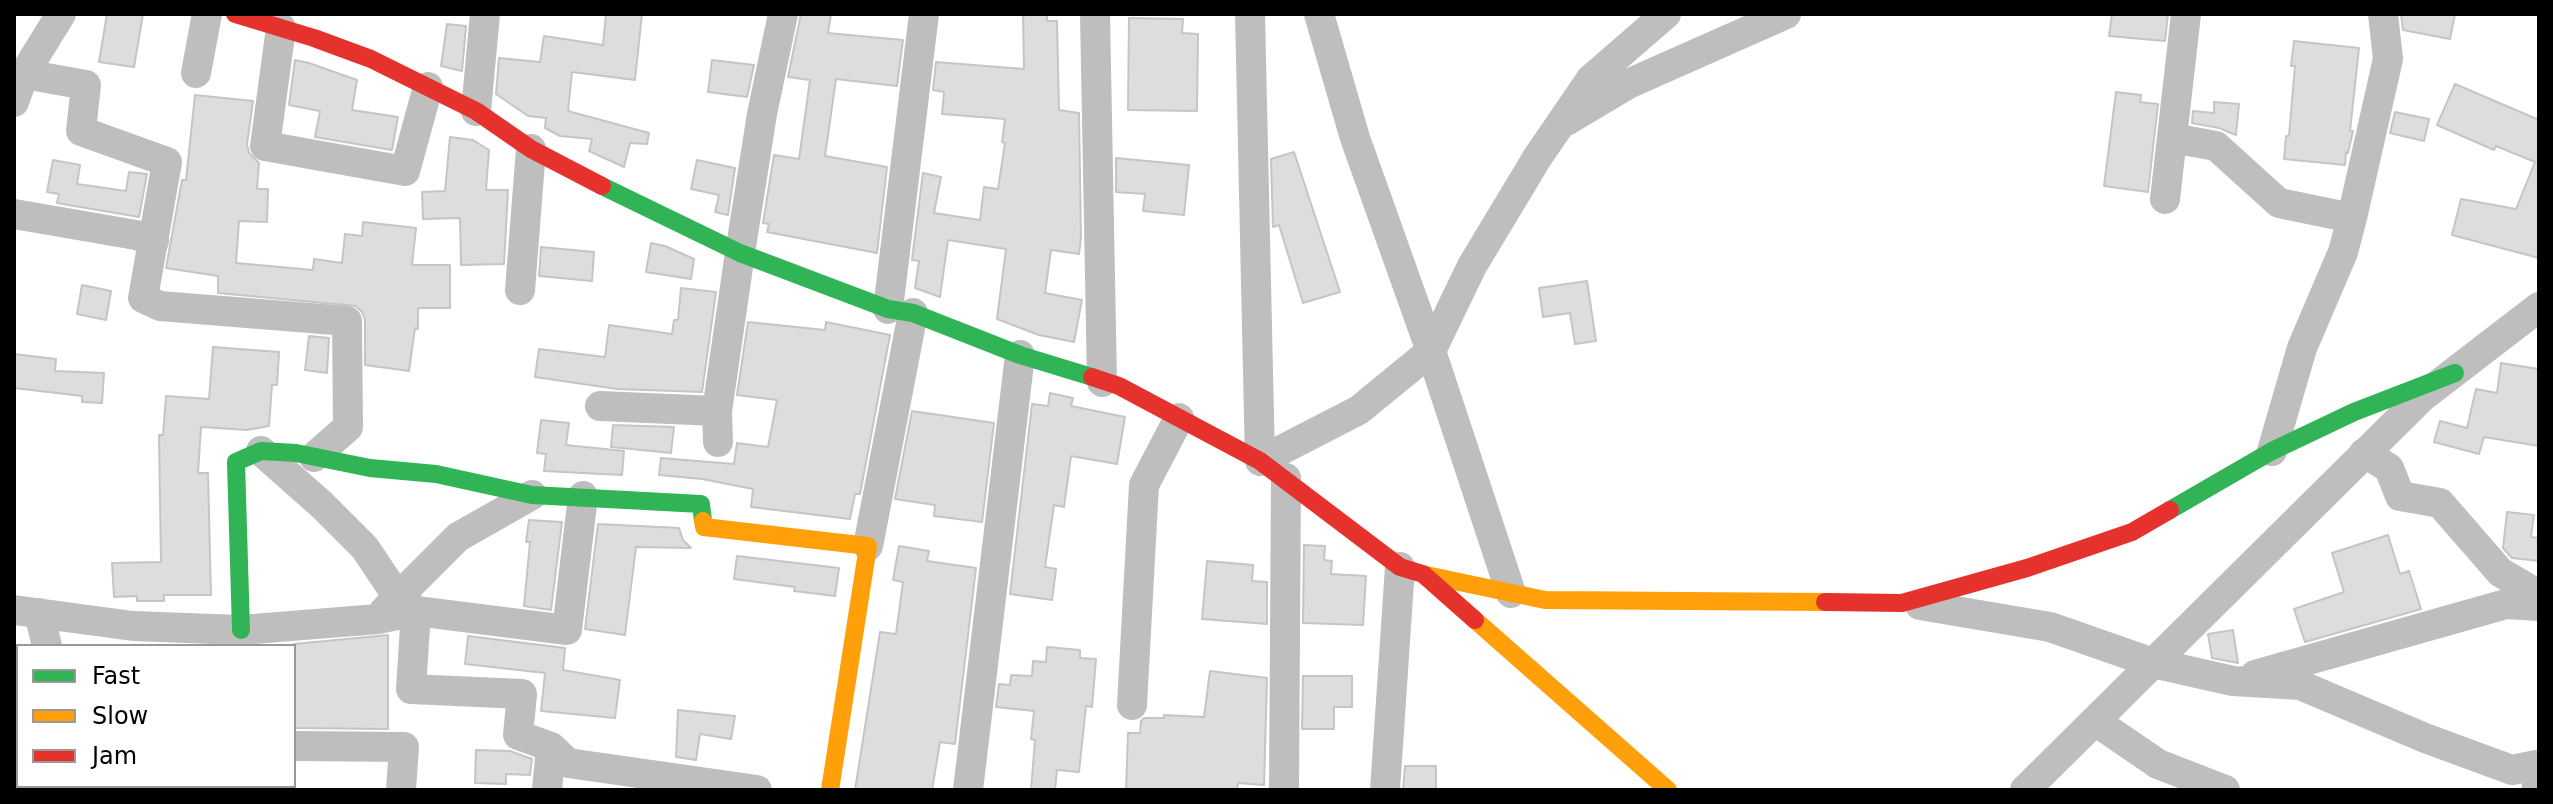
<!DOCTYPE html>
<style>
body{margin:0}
#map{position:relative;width:2553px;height:804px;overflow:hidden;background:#fff;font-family:"DejaVu Sans",sans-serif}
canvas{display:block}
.frame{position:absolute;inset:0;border:16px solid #000;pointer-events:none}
.legend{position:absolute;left:16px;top:644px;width:280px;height:144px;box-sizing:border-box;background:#fff;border:2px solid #999;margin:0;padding:10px 14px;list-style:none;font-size:24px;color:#000}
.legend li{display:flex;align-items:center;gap:16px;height:40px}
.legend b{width:40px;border:2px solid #999}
</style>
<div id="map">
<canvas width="2553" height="804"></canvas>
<div class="frame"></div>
<ul class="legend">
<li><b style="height:10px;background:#30b455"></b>Fast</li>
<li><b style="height:10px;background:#ff9f0a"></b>Slow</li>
<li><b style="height:10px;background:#e5322d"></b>Jam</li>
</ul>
</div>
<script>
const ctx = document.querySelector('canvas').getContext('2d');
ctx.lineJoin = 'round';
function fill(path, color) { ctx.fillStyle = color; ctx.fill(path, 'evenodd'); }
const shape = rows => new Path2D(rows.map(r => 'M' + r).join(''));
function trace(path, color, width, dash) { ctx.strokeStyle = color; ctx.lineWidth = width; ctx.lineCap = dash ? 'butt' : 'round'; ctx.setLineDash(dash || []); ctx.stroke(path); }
const building = shape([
 [107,14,143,14,134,67,99,62,107,14],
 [606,14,642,14,635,80,572,72,568,111,649,133,647,144,630,143,624,167,589,151,592,139,560,136,545,128,546,118,528,116,496,94,499,58,540,62,544,36,603,45,606,14],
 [801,14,831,14,828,33,903,40,897,86,836,79,825,156,887,167,877,253,767,232,769,224,763,223,774,155,799,159,810,80,788,77,801,14],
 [1023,14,1047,14,1047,21,1057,21,1059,110,1079,113,1081,237,1079,254,1051,250,1045,293,1082,300,1074,342,1039,335,997,319,1006,249,948,240,940,297,915,288,919,261,912,260,923,173,941,177,934,213,980,220,984,187,998,189,1005,143,1002,142,1005,119,942,114,944,92,933,90,936,62,1024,69,1023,14],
 [2112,14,2168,14,2165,41,2109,36,2112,14],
 [2401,14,2455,14,2450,39,2403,30,2401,14],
 [1129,18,1183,19,1182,33,1198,34,1197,111,1128,110,1129,18],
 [447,24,466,26,462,71,441,66,447,24],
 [2294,41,2359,48,2350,131,2353,131,2348,153,2346,152,2345,165,2284,159,2286,136,2289,136,2295,66,2291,66,2294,41],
 [295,60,309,63,357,80,352,110,398,117,392,150,315,137,320,111,289,105,295,60],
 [712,60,754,65,747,97,708,92,712,60],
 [2455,84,2539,120,2539,258,2452,235,2461,199,2516,209,2535,162,2496,146,2494,150,2437,125,2455,84],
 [2116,92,2141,95,2140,102,2158,104,2148,192,2104,186,2116,92],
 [195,95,253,101,247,144,249,153,259,163,257,189,268,189,267,222,239,221,236,263,313,270,314,259,342,263,345,234,362,236,363,222,416,228,412,265,450,265,450,308,418,308,418,329,415,328,409,371,365,365,365,320,362,312,356,306,218,293,218,276,166,268,182,180,186,180,195,95],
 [2214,102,2239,104,2236,135,2219,128,2192,123,2193,111,2214,113,2214,102],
 [2395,112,2429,119,2424,141,2390,133,2395,112],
 [450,137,473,140,489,150,486,190,508,190,504,264,461,265,460,218,423,219,422,192,445,191,450,137],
 [1294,152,1340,292,1303,303,1279,225,1273,227,1271,159,1294,152],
 [1116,158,1189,165,1184,215,1143,211,1145,194,1116,192,1116,158],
 [53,160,80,165,77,184,126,191,129,172,147,174,139,217,57,203,59,194,47,192,53,160],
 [697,160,735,168,728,215,715,212,719,195,691,189,697,160],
 [651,243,665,246,694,259,691,279,646,272,651,243],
 [541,247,594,252,592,281,539,276,541,247],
 [1587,281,1596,341,1575,344,1570,313,1543,317,1539,288,1587,281],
 [82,285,111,291,106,320,77,314,82,285],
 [681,288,716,292,702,392,617,389,535,377,539,349,605,357,609,325,672,334,674,320,678,320,681,288],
 [748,322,825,330,826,322,890,335,860,494,855,494,850,519,751,507,753,489,702,479,659,475,661,458,734,464,737,443,768,447,777,400,737,395,748,322],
 [309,336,329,338,327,373,305,370,309,336],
 [213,347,279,352,277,385,272,385,269,426,247,430,201,427,198,473,208,473,211,595,164,595,164,601,137,601,137,596,114,597,112,563,161,562,159,435,163,435,166,396,209,399,213,347],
 [14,354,56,359,55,371,104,373,102,403,82,402,82,396,14,388,14,354],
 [2501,363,2539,369,2539,446,2484,437,2479,454,2434,442,2440,421,2467,428,2476,389,2497,393,2501,363],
 [1050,393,1073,398,1071,406,1125,417,1117,464,1071,456,1064,507,1054,505,1045,567,1056,569,1052,600,1010,594,1032,404,1048,406,1050,393],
 [912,411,994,423,982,522,934,516,935,505,895,499,912,411],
 [541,420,569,423,566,445,624,451,622,475,544,471,546,454,537,453,541,420],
 [613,425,674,427,671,453,611,447,613,425],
 [2507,512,2534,515,2531,537,2539,538,2539,561,2512,558,2503,548,2507,512],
 [529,520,562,522,551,610,524,606,530,542,526,542,529,520],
 [598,524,679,528,683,540,691,548,636,547,625,635,585,629,598,524],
 [2388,535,2400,574,2409,571,2421,609,2305,642,2294,609,2344,592,2332,553,2388,535],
 [1304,545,1325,546,1324,560,1332,561,1331,574,1366,576,1363,625,1303,623,1304,545],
 [899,546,929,551,927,561,976,568,955,744,940,742,932,790,855,790,880,632,896,634,903,582,893,580,899,546],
 [737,556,839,568,835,596,794,591,795,587,734,579,737,556],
 [1207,561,1253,565,1252,581,1267,582,1267,624,1202,619,1207,561],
 [2233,630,2238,663,2212,658,2208,634,2233,630],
 [388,635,388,729,294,728,294,644,388,635],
 [468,636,565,648,563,670,620,680,615,718,541,711,545,673,465,664,468,636],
 [1047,647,1080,650,1080,658,1096,659,1092,707,1086,706,1079,772,1057,770,1055,790,1031,790,1035,740,1031,739,1034,711,996,707,999,684,1010,685,1011,675,1032,676,1033,661,1046,662,1047,647],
 [1210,671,1267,678,1264,785,1238,783,1237,790,1126,790,1128,733,1140,733,1141,721,1144,718,1164,718,1164,715,1204,717,1210,671],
 [1303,676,1352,676,1352,707,1334,707,1334,729,1302,729,1303,676],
 [678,710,735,716,731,739,700,734,696,760,676,757,678,710],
 [476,750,510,751,532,759,530,775,506,774,506,784,475,783,476,750],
 [1405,766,1436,766,1436,790,1403,790,1405,766]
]);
const street = shape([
 [1095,14,1102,382],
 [1250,14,1260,461,1359,410,1431,351,1472,266,1537,158,1591,79,1666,14],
 [1319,14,1355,138,1431,351,1511,593],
 [281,28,265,146,405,171,428,87],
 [196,73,207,14],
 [24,74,86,85,81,131,167,162,143,298,160,306,347,321,348,427,314,457],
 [14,102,24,74,61,14],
 [476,111,485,14],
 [1566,121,1628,84,1786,14],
 [2172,138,2216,146,2279,203,2352,218],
 [2165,199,2186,14],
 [14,214,136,235,154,241],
 [520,290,531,149],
 [888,309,924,14],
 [600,406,717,411],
 [718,442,717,411,740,253,762,114,783,14],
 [261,451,322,505,365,548,397,596,416,611],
 [2272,451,2302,348,2343,252,2352,218,2388,59,2383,14],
 [2364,453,2389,468,2400,496,2440,503,2500,572,2539,595],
 [868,546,913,313],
 [1920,605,2050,627,2153,663,2233,681,2300,685,2425,738,2512,770,2536,765,2537,790],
 [14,610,133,626,241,630,378,619,416,611,567,630,583,496],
 [384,611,458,537,532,495],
 [416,611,411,689,522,694,518,735,551,747,547,790],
 [39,613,47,646],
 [2255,675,2506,604,2539,606],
 [1132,705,1144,485,1179,418],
 [2095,721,2158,764,2225,790],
 [294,746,404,747,401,790],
 [551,747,568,763,757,790],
 [14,788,26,789,27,786],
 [968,790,1020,355],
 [1284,790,1286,478],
 [1385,790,1400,567],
 [2025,790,2422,397,2539,307]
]);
const fast = shape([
 [602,186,740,253,888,309,913,313,1020,355,1092,377],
 [2170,510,2272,451,2354,412,2455,373],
 [241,630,236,462,261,451,296,453,370,468,436,474,532,495,701,504,703,521]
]);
const slow = shape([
 [703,521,704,527,868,546,830,790],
 [1426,575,1545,600,1825,602],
 [1475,620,1668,790]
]);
const jam = shape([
 [235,14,314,38,371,59,476,111,531,149,602,186],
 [1092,377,1119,386,1260,461,1400,567,1423,574,1475,620],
 [1825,602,1902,603,2027,568,2132,532,2170,510]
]);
fill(building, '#ddd');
trace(building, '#c5c5c5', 2);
trace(street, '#bebebe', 30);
trace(fast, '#30b455', 18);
trace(slow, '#ff9f0a', 18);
trace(jam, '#e5322d', 18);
</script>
